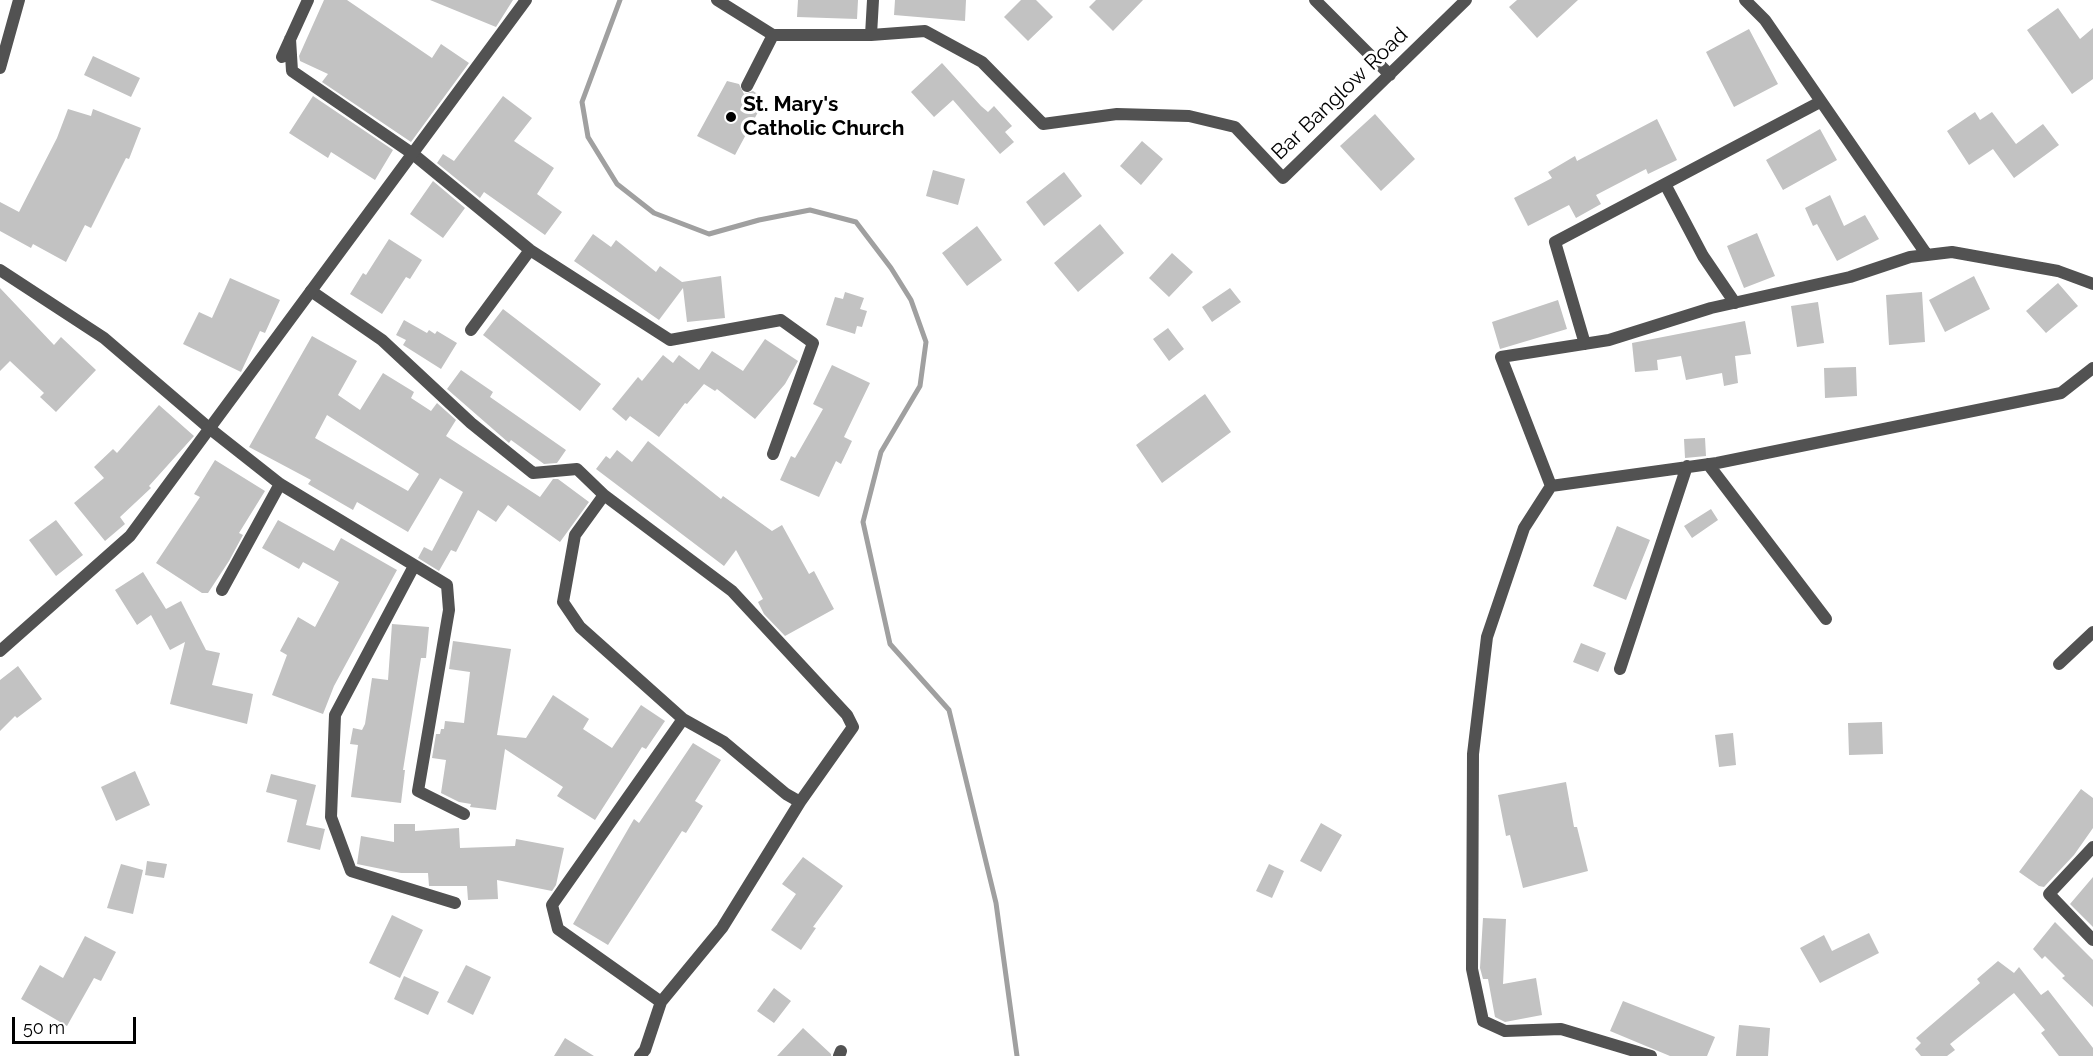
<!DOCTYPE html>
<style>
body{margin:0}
#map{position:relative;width:2093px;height:1056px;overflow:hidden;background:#fff;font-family:Raleway,sans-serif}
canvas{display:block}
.scale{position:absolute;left:12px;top:1017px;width:124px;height:27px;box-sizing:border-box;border:3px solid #000;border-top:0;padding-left:8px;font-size:18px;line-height:21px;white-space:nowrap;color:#000;-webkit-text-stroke:4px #fff;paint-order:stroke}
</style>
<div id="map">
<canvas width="2093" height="1056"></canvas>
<div class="scale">50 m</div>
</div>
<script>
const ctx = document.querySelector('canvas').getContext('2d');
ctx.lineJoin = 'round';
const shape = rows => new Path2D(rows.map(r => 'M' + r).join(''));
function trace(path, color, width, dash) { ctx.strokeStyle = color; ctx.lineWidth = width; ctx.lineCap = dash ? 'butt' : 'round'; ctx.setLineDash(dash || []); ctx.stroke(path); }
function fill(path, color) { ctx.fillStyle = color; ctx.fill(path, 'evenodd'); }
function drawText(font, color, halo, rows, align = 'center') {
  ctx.font = font + ' Raleway,sans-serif'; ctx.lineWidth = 6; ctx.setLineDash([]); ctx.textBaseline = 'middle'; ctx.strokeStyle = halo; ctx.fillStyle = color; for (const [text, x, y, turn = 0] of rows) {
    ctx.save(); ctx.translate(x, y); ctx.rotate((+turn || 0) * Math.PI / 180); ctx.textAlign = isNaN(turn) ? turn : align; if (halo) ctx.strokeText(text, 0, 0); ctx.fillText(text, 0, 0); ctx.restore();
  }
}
const stream = shape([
 [620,0,582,102,588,137,617,184,654,213,709,234,759,220,810,210,856,222,891,268,911,300,926,342,920,386,881,452,863,522,890,644,949,710,996,903,1017,1056]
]);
const building = shape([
 [324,0,347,0,432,58,441,44,469,63,411,142,322,82,328,74,300,61,299,56],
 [430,0,513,0,496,27],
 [798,0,858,0,857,19,797,17],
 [895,0,966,0,965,21,894,15],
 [1021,0,1036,0,1053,17,1028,41,1004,17],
 [1096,0,1143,0,1113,31,1089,7],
 [1517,0,1578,0,1537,38,1509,7],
 [2058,8,2080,39,2093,28,2093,79,2072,94,2027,30],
 [1749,29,1778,84,1734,107,1706,52],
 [93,56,140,78,131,97,84,75],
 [942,63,981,106,988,112,994,106,1012,126,1005,132,1014,142,1000,154,953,100,934,117,911,92],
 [727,81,739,84,744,94,753,91,765,99,735,155,697,136],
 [313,96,393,150,375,180,331,152,328,158,289,133],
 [503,96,532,118,514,141,554,168,537,194,562,212,545,235,484,192,480,198,437,163,443,154,454,161],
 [68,109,91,116,93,109,141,128,129,159,126,158,91,228,85,225,66,262,33,244,31,248,0,231,0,202,19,212,57,138],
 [1975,112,1980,120,1992,112,2016,144,2043,124,2059,145,2014,178,1993,149,1969,165,1947,131],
 [1375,114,1415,159,1381,191,1340,146],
 [1657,119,1677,160,1648,174,1646,169,1596,195,1601,204,1576,218,1569,205,1528,226,1514,198,1552,178,1548,172,1575,156,1577,161],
 [1820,129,1837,160,1783,190,1766,160],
 [1142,141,1163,159,1141,185,1120,166],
 [933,170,965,179,958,205,926,196],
 [1064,172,1082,196,1044,226,1026,202],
 [433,181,465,208,443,238,410,214],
 [1830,195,1844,226,1865,215,1879,239,1837,261,1817,224,1813,226,1805,208],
 [1100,224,1124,253,1078,292,1054,263],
 [977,226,1002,260,967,286,942,253],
 [1757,233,1775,276,1744,288,1727,246],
 [593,234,611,247,616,240,656,272,660,266,682,282,721,276,725,318,687,322,683,288,659,320,574,261],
 [389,239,422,260,410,279,406,277,382,314,350,294,363,273,366,275],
 [1172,253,1193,272,1169,297,1149,278],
 [1974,276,1990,309,1945,332,1929,300],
 [230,278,280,300,265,333,260,331,241,372,183,344,199,312,212,318],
 [2058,283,2078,306,2046,333,2026,311],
 [0,288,54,345,61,337,96,370,56,412,40,397,44,393,10,361,0,371],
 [1230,288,1241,302,1212,322,1202,307],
 [845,292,864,298,860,309,867,311,862,327,857,326,855,334,826,325,835,297,843,299],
 [1922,292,1925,342,1889,345,1886,295],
 [1558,300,1567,329,1500,349,1492,322],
 [1818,302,1824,343,1797,347,1791,306],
 [503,309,601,384,580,411,483,335],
 [404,320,427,333,429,330,435,334,437,331,457,343,441,369,403,345,406,340,396,335],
 [1745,321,1751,354,1735,356,1738,383,1724,386,1722,373,1686,380,1681,356,1657,360,1658,370,1635,372,1632,343],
 [1168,328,1184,349,1169,361,1153,339],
 [312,336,357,361,338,395,360,410,383,373,414,392,411,398,431,411,437,403,456,420,446,436,540,497,553,479,558,479,589,502,560,542,508,505,496,522,478,510,456,552,451,550,439,571,418,558,424,547,432,551,463,492,440,478,408,532,357,502,353,510,308,484,311,480,249,447],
 [327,415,419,474,408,491,315,438],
 [765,339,798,361,785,384,755,419,717,389,715,391,704,384,687,404,685,403,659,437,630,416,626,421,612,409,638,377,642,381,663,355,673,363,679,355,699,370,712,351,743,371],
 [832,365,870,383,844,437,852,441,841,464,836,461,819,497,780,480,791,456,795,458,823,409,813,404],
 [1856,367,1857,396,1825,398,1824,368],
 [461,370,493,392,490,397,566,450,557,463,544,464,511,440,509,443,447,389],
 [1205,394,1231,432,1162,483,1136,445],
 [159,405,194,436,149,486,151,488,120,517,125,524,105,541,74,503,104,478,94,467,113,449,117,453],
 [1705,438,1706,456,1685,458,1684,439],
 [648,441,721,499,723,496,772,531,782,525,809,574,814,571,834,609,785,636,764,614,758,602,763,599,736,550,724,566,596,469,606,456,610,459,617,450,632,462],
 [215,460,265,491,239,533,243,535,229,561,208,593,202,593,156,563,200,497,194,494],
 [1711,509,1718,520,1692,538,1684,526],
 [56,520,83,555,56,576,29,540],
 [278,520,334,551,341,538,397,570,334,686,323,714,272,695,287,655,280,651,298,617,315,627,339,582,303,562,299,569,262,548],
 [1617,526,1650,540,1626,600,1593,586],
 [143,572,166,609,181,601,206,650,220,653,212,685,253,694,247,724,170,704,185,642,170,650,151,615,137,625,115,590],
 [392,624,429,627,426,658,421,658,403,770,405,770,401,803,351,797,358,745,350,744,353,728,362,730,365,724,372,678,388,680],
 [453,641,511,649,497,735,526,738,553,695,589,719,583,729,612,748,641,705,665,721,646,749,642,747,595,820,557,796,563,787,505,749,496,810,470,807,471,804,459,802,441,793,446,760,432,758,436,734,440,734,441,729,444,729,445,721,464,723,470,672,449,669],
 [1581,643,1606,653,1598,672,1573,662],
 [18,666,42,699,17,718,15,716,0,731,0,680],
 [1882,722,1883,754,1849,755,1848,723],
 [1733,733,1736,765,1719,767,1715,735],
 [693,743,721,760,695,801,703,806,686,833,682,831,608,945,573,924,634,819,639,823],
 [135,771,150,805,116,821,101,787],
 [271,774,316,785,306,825,325,829,320,850,287,842,297,800,266,792],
 [1566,782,1574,827,1577,827,1588,871,1523,888,1510,835,1506,836,1498,795],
 [2081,789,2093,798,2093,828,2074,855,2044,887,2039,886,2019,872],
 [1321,823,1342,835,1321,872,1300,861],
 [394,824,415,824,415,831,459,828,460,848,515,846,516,839,564,848,556,885,552,891,497,880,498,899,468,900,467,886,429,886,428,873,401,873,357,864,361,836,394,842],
 [803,857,843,886,813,927,816,928,801,950,771,930,796,894,782,884],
 [147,861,167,864,164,878,145,875],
 [121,864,143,870,133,914,107,908],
 [1269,864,1284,871,1272,898,1256,891],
 [2093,877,2093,927,2070,904],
 [392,915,423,930,400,978,369,963],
 [1483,918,1506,919,1503,984,1536,978,1542,1015,1505,1022,1495,1017,1488,979,1483,979,1480,968],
 [2055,922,2093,960,2093,1007,2062,978,2065,976,2045,956,2042,959,2033,949],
 [1869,933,1879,953,1820,983,1800,948,1824,935,1832,951],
 [85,936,116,952,101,981,94,978,67,1026,21,999,40,965,63,978],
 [1998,961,2014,973,2019,967,2041,995,2048,990,2093,1048,2093,1056,2059,1056,2041,1033,2045,1030,2014,993,1950,1044,1955,1050,1947,1056,1921,1056,1915,1049,1921,1043,1916,1038,1980,983,1977,979],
 [466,965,491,977,473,1015,447,1002],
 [404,976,439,992,428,1015,394,999],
 [774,988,791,1001,774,1023,757,1011],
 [1623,1001,1715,1037,1707,1056,1670,1056,1610,1031],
 [1739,1025,1770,1028,1768,1056,1736,1056],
 [803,1028,831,1054,831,1056,777,1056],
 [565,1038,594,1056,554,1056]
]);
const minor = shape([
 [717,0,773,35,871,35,925,31,982,62,1043,124,1117,114,1189,116,1235,127,1283,178,1466,0],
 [1315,0,1390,75],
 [1745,0,1765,20,1927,255],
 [871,35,873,0],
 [290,39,292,71,413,154,530,250,670,340,781,320,813,343,773,454],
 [282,57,308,0],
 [0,68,19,0],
 [747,86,773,35],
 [1665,184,1703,256,1735,303],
 [0,270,104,338,209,428,280,484,447,585,449,610,418,791,464,814],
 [311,291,382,340,471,423,533,473,577,469,604,495,732,591,847,715,853,727,800,802,722,928,661,1002,645,1050,640,1056],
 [471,330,530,250],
 [1585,344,1555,242,1820,102],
 [1708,464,1826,619],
 [1551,486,1501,357,1609,340,1711,308,1850,277,1910,257,1952,252,2058,271,2093,284],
 [604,495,575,535,563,602,580,627,683,719,724,742,786,794,800,802],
 [414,566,335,715,331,817,351,871,455,903],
 [222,590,280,484],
 [2059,664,2093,632],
 [1620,669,1687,466],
 [2093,847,2049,894,2093,940],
 [661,1002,558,929,552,905,683,719],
 [839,1056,841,1051],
 [1651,1056,1561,1029,1505,1031,1483,1021,1472,969,1473,754,1487,637,1524,528,1551,486,1717,463,2061,393,2093,368]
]);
const tertiary = shape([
 [0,651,130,536,526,0]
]);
const markers = [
 [731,117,6,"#000"]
];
const streetNames = [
 ["Bar Banglow Road",1340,94,-44]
];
const poiNames = [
 ["St. Mary's",743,105],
 ["Catholic Church",743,129]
];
trace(stream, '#a0a0a0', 5);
fill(building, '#c2c2c2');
trace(minor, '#525252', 12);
trace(tertiary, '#525252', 12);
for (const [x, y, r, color] of markers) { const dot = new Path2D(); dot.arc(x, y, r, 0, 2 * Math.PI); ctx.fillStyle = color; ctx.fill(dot); trace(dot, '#fff', 2); }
drawText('21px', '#000', '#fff', streetNames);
drawText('bold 21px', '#000', '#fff', poiNames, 'left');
</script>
